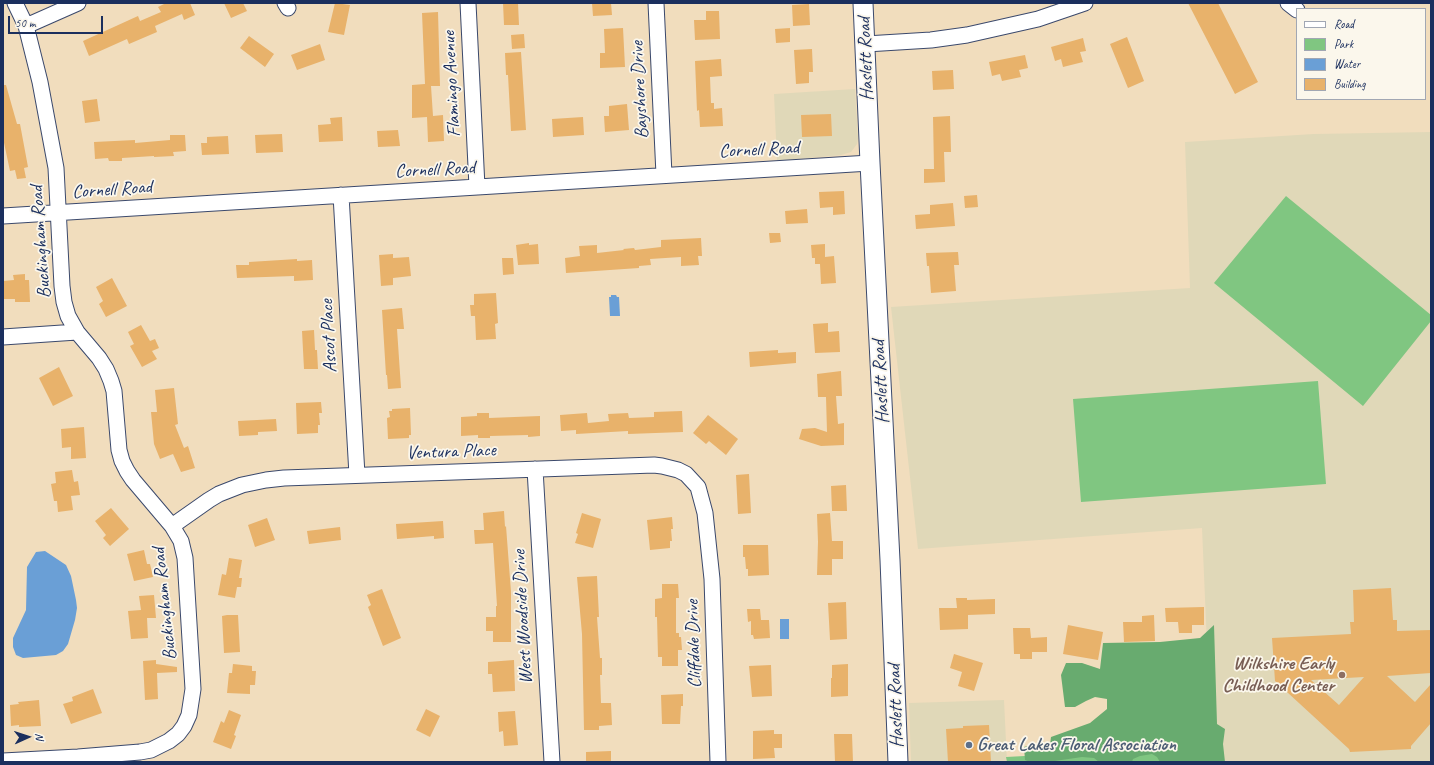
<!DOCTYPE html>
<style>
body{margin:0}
#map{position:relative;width:1434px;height:765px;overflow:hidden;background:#f1ddbd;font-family:Caveat,sans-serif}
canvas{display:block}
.frame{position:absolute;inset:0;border:4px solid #1b2f5e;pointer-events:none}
.legend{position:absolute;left:1296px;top:8px;width:130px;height:92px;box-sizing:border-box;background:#fbf7ec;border:1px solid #a1a7b3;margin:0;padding:5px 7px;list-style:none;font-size:12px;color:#1b2f5e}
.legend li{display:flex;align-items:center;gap:8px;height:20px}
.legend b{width:20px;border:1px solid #a1a7b3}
.north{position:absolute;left:8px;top:717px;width:40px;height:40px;-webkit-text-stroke:3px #fbf7ec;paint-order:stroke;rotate:87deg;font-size:11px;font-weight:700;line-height:16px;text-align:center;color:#1b2f5e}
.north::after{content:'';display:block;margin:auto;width:14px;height:18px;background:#1b2f5e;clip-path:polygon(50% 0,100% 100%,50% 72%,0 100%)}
.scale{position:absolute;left:8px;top:16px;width:95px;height:18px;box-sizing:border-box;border:2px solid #1b2f5e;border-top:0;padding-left:5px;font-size:12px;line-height:14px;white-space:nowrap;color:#1b2f5e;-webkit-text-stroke:3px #fbf7ec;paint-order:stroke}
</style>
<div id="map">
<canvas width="1434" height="765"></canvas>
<div class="frame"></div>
<ul class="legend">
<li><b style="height:5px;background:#fff"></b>Road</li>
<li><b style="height:11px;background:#80c681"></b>Park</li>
<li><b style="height:11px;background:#6a9fd6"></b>Water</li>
<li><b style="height:11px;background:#e8b26b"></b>Building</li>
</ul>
<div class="north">N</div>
<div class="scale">50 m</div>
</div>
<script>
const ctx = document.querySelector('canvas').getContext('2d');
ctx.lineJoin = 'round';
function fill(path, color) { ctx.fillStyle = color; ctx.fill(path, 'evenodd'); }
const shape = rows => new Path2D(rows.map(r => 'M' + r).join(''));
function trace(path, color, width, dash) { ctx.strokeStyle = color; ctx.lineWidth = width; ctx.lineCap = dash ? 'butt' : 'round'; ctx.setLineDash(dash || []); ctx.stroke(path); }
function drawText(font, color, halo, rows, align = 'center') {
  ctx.font = font + ' Caveat,sans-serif'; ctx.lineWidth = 3.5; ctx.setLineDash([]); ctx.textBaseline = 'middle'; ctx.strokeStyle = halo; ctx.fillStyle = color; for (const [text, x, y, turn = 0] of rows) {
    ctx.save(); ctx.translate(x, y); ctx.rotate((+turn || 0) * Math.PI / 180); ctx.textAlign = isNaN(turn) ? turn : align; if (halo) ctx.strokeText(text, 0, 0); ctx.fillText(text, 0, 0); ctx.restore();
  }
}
const built = shape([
 [855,89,858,139,857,144,851,152,841,155,777,161,774,94],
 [1431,132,1431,762,1212,762,1202,528,918,549,891,307,1190,288,1185,142,1314,134],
 [1004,700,1007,762,911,762,909,703]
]);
const green = shape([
 [1286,196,1431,315,1431,321,1363,406,1214,283],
 [1318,381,1326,484,1081,502,1073,399],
 [1211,746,1212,762,1007,762,1006,757]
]);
const forest = shape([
 [1214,625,1217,724,1225,729,1223,744,1225,762,1160,762,1157,757,1152,754,1140,756,1133,759,1132,762,1099,762,1094,758,1082,757,1048,762,1030,762,1025,760,1024,747,1035,744,1050,745,1051,737,1090,723,1107,709,1107,699,1095,697,1086,701,1075,707,1065,707,1061,675,1066,663,1082,663,1100,669,1103,643,1160,642,1200,638]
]);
const water = shape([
 [611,295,616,295,617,297,619,297,620,316,610,316,609,297,611,297],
 [45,551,66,565,71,576,76,600,77,608,75,620,68,644,63,651,56,655,23,658,16,655,13,647,13,638,26,610,27,567,36,552],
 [780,619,789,619,789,639,780,639]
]);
const building = shape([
 [166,3,190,3,195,15,184,20,182,14,155,26,157,32,129,44,127,39,89,56,83,41,138,16,140,21,161,12,158,7],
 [224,3,243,3,247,11,231,18],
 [335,3,350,5,344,35,328,32],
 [503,3,518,3,519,25,504,25],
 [592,3,611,3,612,15,593,16],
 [1188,3,1218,3,1258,82,1235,94],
 [809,4,810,25,793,26,792,5],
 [706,11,719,11,720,39,695,40,694,20,706,20],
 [438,12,440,86,431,86,433,116,443,115,444,141,428,142,427,117,412,118,412,85,425,84,422,13],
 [623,28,625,67,600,68,600,53,605,53,604,29],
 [790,28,790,42,776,43,775,29],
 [524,34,525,48,512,49,511,35],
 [249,36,274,54,265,67,240,48],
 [1127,37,1144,81,1128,88,1110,44],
 [1083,38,1086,51,1080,52,1083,62,1063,67,1061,59,1055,61,1051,47],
 [320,44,325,60,297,70,291,55],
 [812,49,813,72,809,72,809,83,796,84,794,50],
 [521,52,526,130,511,131,508,75,506,75,505,53],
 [1025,55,1028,68,1019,70,1021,77,1002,81,1000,74,992,76,989,62],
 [721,59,722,76,710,77,711,103,714,103,714,109,722,108,723,126,700,127,699,110,697,111,695,61],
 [953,70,954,89,933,90,932,71],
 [3,85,6,85,17,124,20,124,28,167,24,168,26,178,17,179,15,170,10,171,3,138],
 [97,99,100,121,85,123,82,101],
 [627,104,629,130,605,132,604,116,609,116,609,106],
 [831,114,832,136,802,137,801,115],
 [950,116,951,152,944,152,945,182,924,183,924,169,934,169,933,117],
 [342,117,343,141,319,142,318,125,331,124,330,118],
 [583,117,584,135,553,137,552,119],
 [398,130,400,146,378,147,377,131],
 [282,134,283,152,256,153,255,135],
 [170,135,185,135,186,151,173,152,174,156,154,157,154,156,122,158,122,161,109,161,108,158,95,159,94,142,135,140,135,143,170,140],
 [228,136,229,154,202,155,201,143,207,143,207,137],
 [844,191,845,214,833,215,833,207,820,208,819,192],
 [977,195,978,207,965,208,964,196],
 [953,203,955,226,916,229,915,215,930,214,930,205],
 [807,209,808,223,786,224,785,211],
 [769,233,780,233,781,242,770,243],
 [701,238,702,256,698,256,699,265,681,266,681,257,650,259,651,265,639,266,639,268,566,273,565,258,580,256,579,246,597,245,597,253,624,250,623,249,634,248,635,250,661,247,661,240],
 [529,243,529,245,538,244,539,264,518,265,516,245],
 [825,244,825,257,834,256,836,283,821,284,820,264,815,264,815,258,812,258,811,245],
 [958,252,959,265,954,265,956,291,931,293,929,266,927,266,926,253],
 [393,254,393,258,409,257,411,276,393,278,393,285,381,286,379,255],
 [502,258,513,258,514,274,503,275],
 [297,259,297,261,312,260,313,280,294,281,294,276,237,278,236,265,249,265,249,262],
 [25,274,25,280,29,280,30,302,15,302,15,299,3,299,3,281,14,280,13,275],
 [112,278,127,306,106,317,99,304,103,301,96,287],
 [496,293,498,323,495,324,496,339,476,340,475,316,471,316,470,305,474,305,474,294],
 [402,308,404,329,397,329,401,388,388,389,387,375,386,375,382,310],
 [828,323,828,332,839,331,840,352,815,353,813,324],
 [141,325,150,341,155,339,159,348,152,351,157,359,142,367,130,346,134,344,128,332],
 [314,330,315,350,317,350,318,369,304,369,302,331],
 [778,350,778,353,796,352,796,363,750,367,749,352],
 [59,367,73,396,53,406,39,378],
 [841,371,842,396,836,396,838,424,844,423,844,445,821,446,799,439,802,429,815,428,827,432,826,397,818,397,817,374],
 [174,388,178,424,175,425,184,448,188,446,195,468,181,472,173,454,160,459,154,444,151,412,157,412,155,390],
 [321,402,322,413,319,413,320,425,318,425,318,433,297,434,296,403],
 [410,408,411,435,409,435,409,438,388,439,387,418,390,417,389,411,392,411,392,409],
 [682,411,683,432,628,434,628,431,576,434,576,430,561,431,560,415,587,413,588,423,609,421,608,414,628,413,629,418,654,417,654,412],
 [477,413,489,413,489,418,540,416,540,436,528,437,528,435,490,436,490,438,478,438,478,435,461,436,461,417,477,416],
 [708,415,738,439,726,455,709,441,706,444,693,433],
 [276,419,277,431,258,432,258,435,239,436,238,421],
 [84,427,86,458,71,459,71,447,62,448,61,429],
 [72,470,74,482,78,481,80,495,71,496,73,510,58,512,57,501,54,501,51,484,56,483,55,472],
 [749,474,751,513,738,514,736,475],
 [846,485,847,511,832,511,831,486],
 [111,508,129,529,110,546,103,538,106,535,95,521],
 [504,511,505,527,506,526,511,592,511,642,493,642,493,631,486,631,486,617,496,617,496,606,497,606,493,543,475,544,474,530,484,530,483,513],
 [582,513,601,519,593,548,575,543,578,534,576,533],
 [830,513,832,541,843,541,843,559,832,559,832,575,817,575,818,542,817,514],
 [672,517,673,529,671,529,672,541,670,541,670,548,650,550,647,520],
 [267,518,275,540,255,547,248,525],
 [443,521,444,538,434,539,434,536,397,539,396,524],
 [340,527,341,540,309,544,307,531],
 [743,545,768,545,769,575,748,576,748,569,746,569,745,557,743,557],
 [144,550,147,564,150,564,153,577,134,581,127,554],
 [229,558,242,560,239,578,242,578,241,587,237,587,235,598,218,595,222,574,226,575],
 [597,576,599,617,597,617,600,658,602,658,602,675,600,675,601,703,611,703,612,725,599,726,599,730,584,730,582,634,577,577],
 [662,584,678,584,679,598,676,598,676,633,679,633,679,637,681,637,682,650,678,650,678,666,662,666,662,657,658,657,657,617,655,617,655,599,662,598],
 [1391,588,1393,620,1397,620,1397,631,1431,630,1431,673,1387,676,1415,702,1431,684,1431,723,1411,746,1411,749,1350,752,1349,749,1275,681,1272,638,1351,634,1350,622,1354,622,1353,590],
 [1364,677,1339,705,1311,680],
 [382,589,401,638,383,646,368,607,371,605,367,595],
 [154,595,156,618,147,618,148,638,131,639,128,611,141,610,139,596],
 [956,598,967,598,967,600,995,599,995,614,968,615,968,629,940,630,939,608,957,608],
 [846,602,847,639,830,640,828,603],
 [1204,607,1204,625,1192,625,1192,633,1179,633,1178,622,1166,622,1165,608],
 [747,609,760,609,761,620,769,620,770,638,754,639,753,635,751,635,751,621,748,622],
 [227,615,238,615,240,652,224,653,222,616],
 [1154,615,1155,641,1124,642,1123,622,1142,622,1142,616],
 [1068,625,1103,632,1098,660,1063,654],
 [1013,628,1030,628,1031,638,1047,637,1047,652,1032,652,1032,659,1020,659,1020,654,1014,654],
 [954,654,983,663,974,691,958,686,962,672,950,668],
 [156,660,156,664,177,667,177,672,157,673,158,699,145,700,143,661],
 [514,660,515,691,493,692,492,674,488,674,488,662],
 [233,664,252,666,252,671,256,671,255,685,250,685,250,694,227,693,229,673,232,673],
 [848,664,848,696,831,697,831,678,832,678,832,665],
 [771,665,772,696,752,697,749,666],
 [93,689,102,713,71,724,63,704,73,701,72,697],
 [683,694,683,706,681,706,680,724,662,724,661,695],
 [39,700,41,726,19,727,19,725,11,726,10,705,19,704,18,702],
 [426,709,440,716,430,737,416,730],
 [229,710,241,715,234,735,236,736,231,749,213,742,221,721,224,723],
 [515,711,518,745,504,746,503,731,499,732,498,712],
 [989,725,991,762,948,762,946,729,963,728,963,726],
 [774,730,774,734,782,734,782,748,774,748,775,758,753,759,753,731],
 [834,734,852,734,853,762,835,762],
 [611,751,611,762,586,762,586,752]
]);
const minor = shape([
 [285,3,288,8],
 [468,3,477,187],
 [656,3,664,175],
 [1288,3,1297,10],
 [26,26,78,3],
 [866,44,931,40,967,35,1038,19,1085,3],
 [341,195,357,475],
 [3,216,870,163],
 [3,337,77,332],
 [535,469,552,762],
 [172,526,209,500,219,494,242,485,266,480,284,478,654,465,662,466,678,470,686,474,698,487,705,513,712,579,718,762],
 [3,761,78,757,140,752,151,750,169,741,178,734,184,726,189,715,193,689,185,558,181,541,172,526,133,480,127,471,122,461,119,450,114,391,111,381,106,369,99,358,77,332,68,316,64,302,62,286,56,168,40,82,26,26,15,3]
]);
const tertiary = shape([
 [863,3,870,163,890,560,898,762]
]);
const markers = [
 [1342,675,4,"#8d6e63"],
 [969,745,4,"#5c6f8a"]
];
const streetNames = [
 ["Haslett Road",866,59,-92],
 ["Flamingo Avenue",452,84,-93],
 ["Bayshore Drive",640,90,-93],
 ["Cornell Road",759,150,-3],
 ["Cornell Road",435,170,-3],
 ["Cornell Road",112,190,-4],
 ["Buckingham Road",41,242,-94],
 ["Ascot Place",329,336,-93],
 ["Haslett Road",881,382,-93],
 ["Ventura Place",451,452,-2],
 ["Buckingham Road",165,604,-96],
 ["West Woodside Drive",523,617,-93],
 ["Cliffdale Drive",694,644,-92],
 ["Haslett Road",896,706,-92]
];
const educationNames = [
 ["Wilkshire Early",1334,664],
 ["Childhood Center",1334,686]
];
const serviceNames = [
 ["Great Lakes Floral Association",977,745]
];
fill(built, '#e0d8b8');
fill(green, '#80c681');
fill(forest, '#68ab6f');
fill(water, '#6a9fd6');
fill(building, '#e8b26b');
trace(minor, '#3b496c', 17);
trace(tertiary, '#3b496c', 21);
trace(minor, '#fff', 15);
trace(tertiary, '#fff', 19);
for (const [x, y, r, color] of markers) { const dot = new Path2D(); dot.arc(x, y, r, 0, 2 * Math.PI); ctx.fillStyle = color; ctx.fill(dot); trace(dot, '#fbf7ec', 1.5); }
drawText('19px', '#1b2f5e', '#fbf7ec', streetNames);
drawText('bold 19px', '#785e54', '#fbf7ec', educationNames, 'right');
drawText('bold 19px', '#4e5e75', '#fbf7ec', serviceNames, 'left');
</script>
